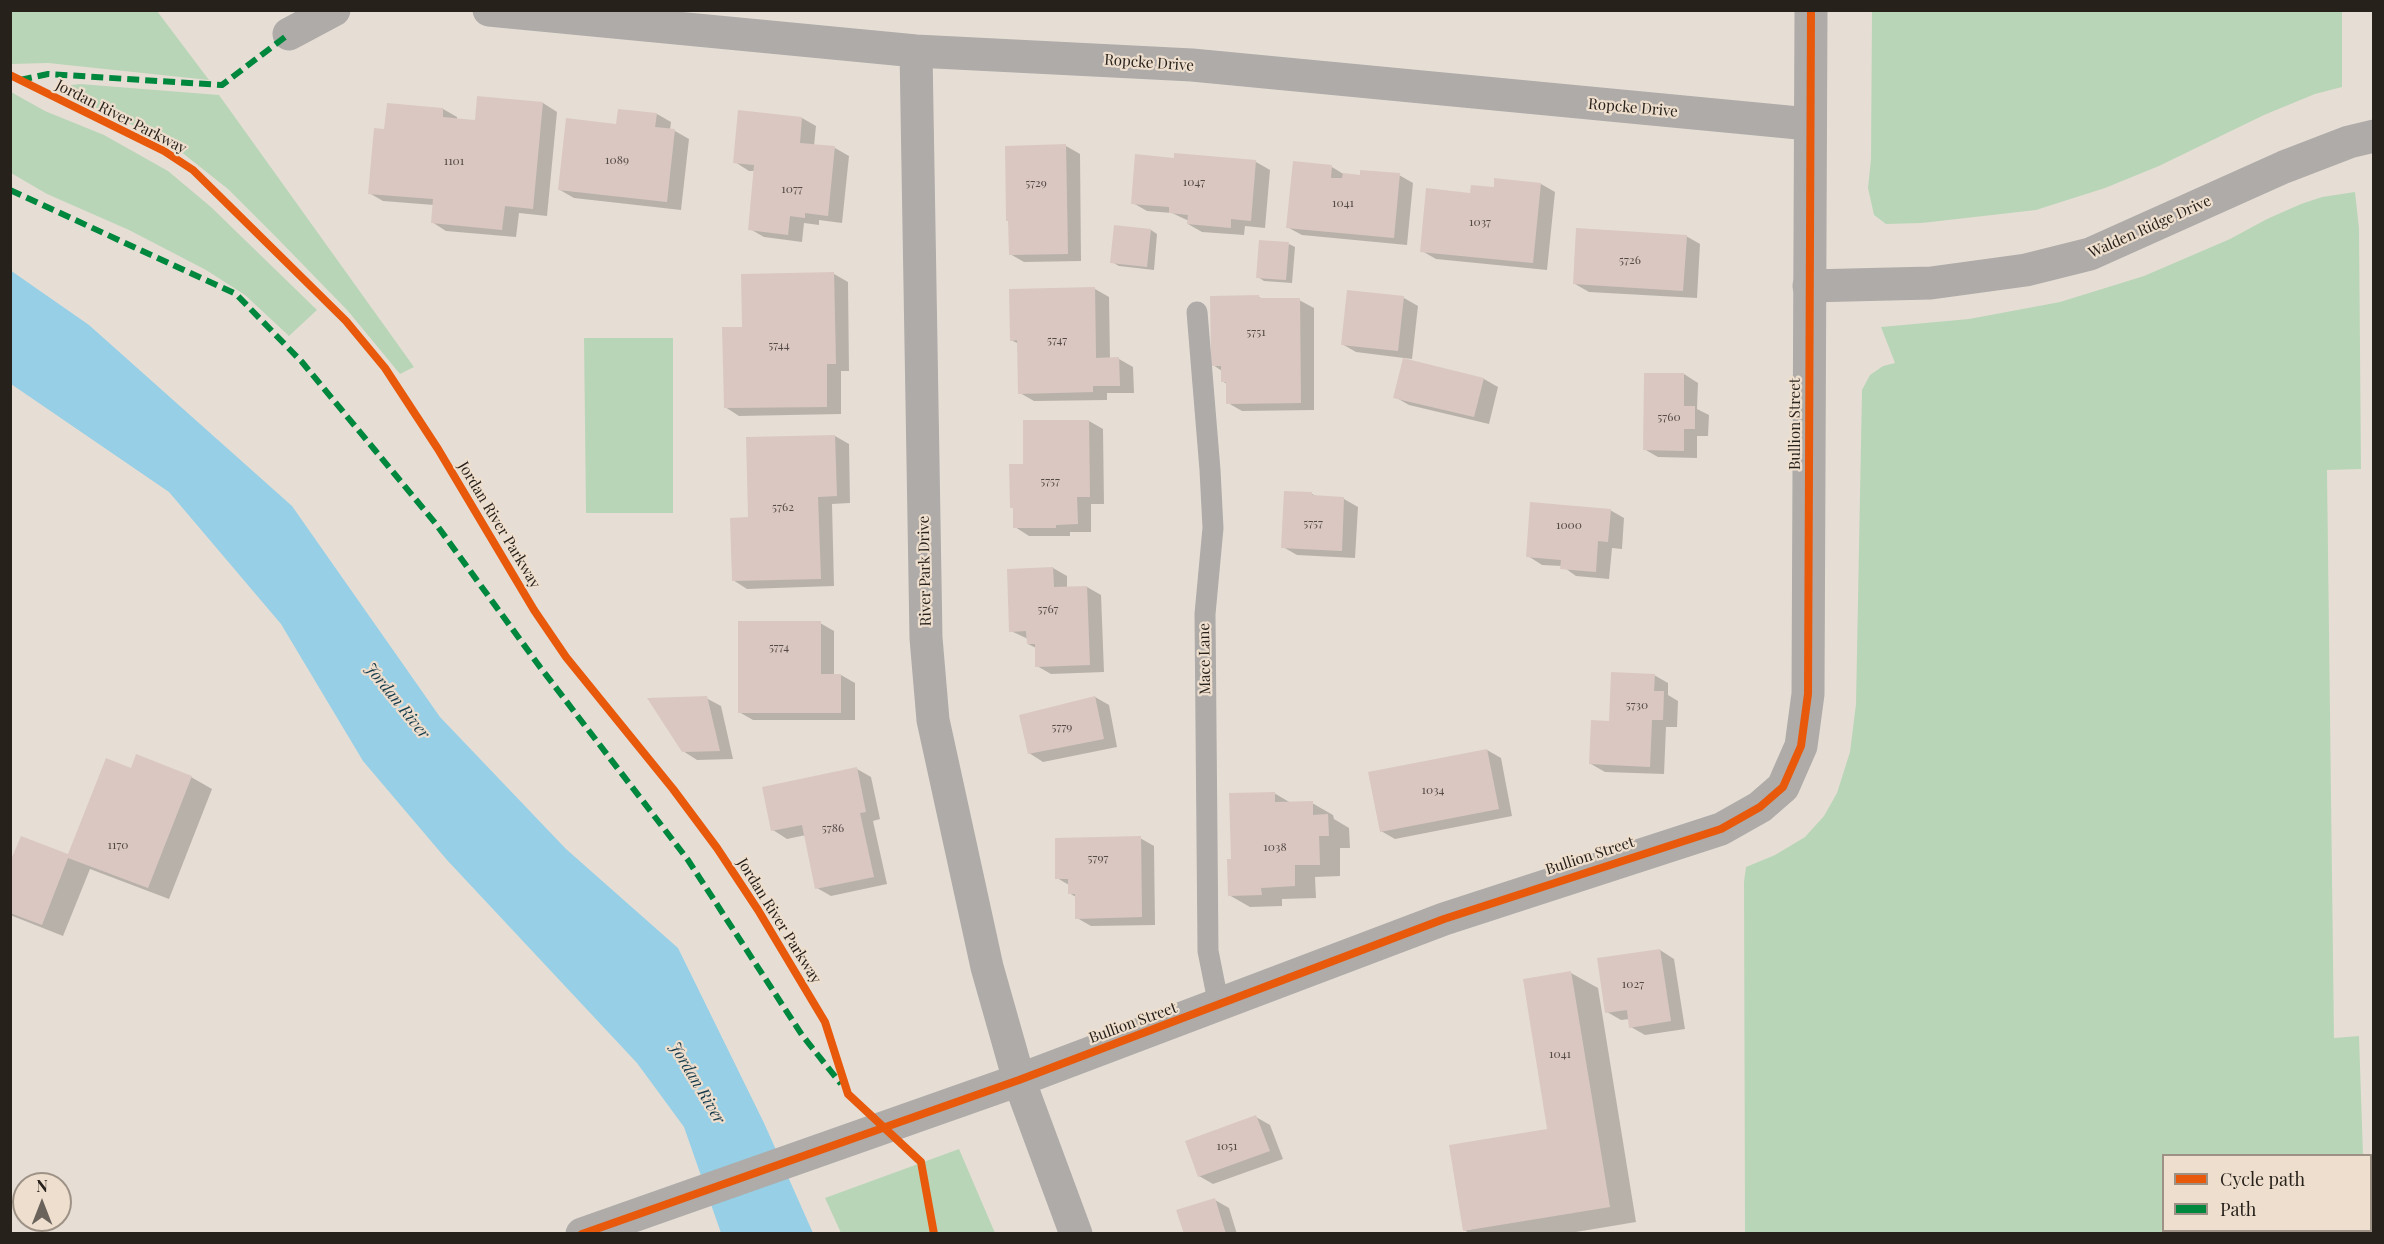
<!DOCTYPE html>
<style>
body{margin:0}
#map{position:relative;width:2384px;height:1244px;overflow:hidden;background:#e6ded5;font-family:"Playfair Display",serif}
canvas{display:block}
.frame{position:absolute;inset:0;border:12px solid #27211b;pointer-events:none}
.legend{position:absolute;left:2162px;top:1154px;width:210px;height:78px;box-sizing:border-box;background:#eedecd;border:2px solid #9e9286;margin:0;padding:8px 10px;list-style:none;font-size:18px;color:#27211b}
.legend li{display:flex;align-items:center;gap:12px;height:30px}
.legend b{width:30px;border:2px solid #9e9286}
.north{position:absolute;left:12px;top:1172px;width:60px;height:60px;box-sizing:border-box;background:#eedecd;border:2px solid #9e9286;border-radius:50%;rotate:0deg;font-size:16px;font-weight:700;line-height:24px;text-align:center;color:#27211b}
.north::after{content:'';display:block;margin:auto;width:21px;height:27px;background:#6a635c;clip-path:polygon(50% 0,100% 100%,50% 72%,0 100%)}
</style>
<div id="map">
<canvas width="2384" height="1244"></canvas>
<div class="frame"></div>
<ul class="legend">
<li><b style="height:8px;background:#e8590c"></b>Cycle path</li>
<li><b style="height:8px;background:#00873e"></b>Path</li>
</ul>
<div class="north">N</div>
</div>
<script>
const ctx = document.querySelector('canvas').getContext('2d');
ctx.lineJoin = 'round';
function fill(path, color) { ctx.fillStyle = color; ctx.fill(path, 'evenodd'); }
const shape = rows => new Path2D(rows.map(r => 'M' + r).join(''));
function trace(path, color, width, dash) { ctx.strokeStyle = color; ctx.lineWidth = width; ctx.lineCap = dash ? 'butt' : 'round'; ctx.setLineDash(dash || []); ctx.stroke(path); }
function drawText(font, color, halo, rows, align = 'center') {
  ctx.font = font + ' "Playfair Display",serif'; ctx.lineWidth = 4.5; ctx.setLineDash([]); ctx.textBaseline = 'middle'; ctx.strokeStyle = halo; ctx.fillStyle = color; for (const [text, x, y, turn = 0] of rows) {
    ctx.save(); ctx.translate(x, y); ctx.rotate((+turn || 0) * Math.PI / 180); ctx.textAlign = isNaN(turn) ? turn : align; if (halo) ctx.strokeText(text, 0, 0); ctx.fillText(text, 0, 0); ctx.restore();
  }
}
const green = shape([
 [10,11,157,11,209,80,48,63,11,64],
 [1872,11,2342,11,2342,87,2315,94,2264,115,2159,166,2105,188,2036,210,1922,223,1886,224,1874,215,1868,188,1871,159],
 [80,84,219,95,414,367,400,374,348,311,278,239,228,189,180,151,121,119,69,96,67,89,71,85],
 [11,92,45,111,104,135,168,171,211,207,317,310,289,336,245,295,206,270,129,230,47,194,11,173],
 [2355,192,2359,228,2361,469,2327,470,2334,1038,2359,1036,2363,1155,2164,1156,2164,1230,2365,1230,2365,1233,1745,1233,1744,882,1746,867,1775,855,1805,837,1824,816,1837,793,1850,752,1856,704,1862,390,1870,375,1883,366,1895,363,1881,327,1969,319,2060,302,2144,276,2230,239,2267,219,2301,204,2322,197],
 [584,338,673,338,673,513,586,513],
 [959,1149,995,1233,841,1233,825,1198]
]);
const water = shape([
 [10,270,89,325,292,506,440,717,566,849,678,948,764,1123,813,1233,721,1233,684,1127,637,1063,447,860,363,761,281,624,169,492,11,384]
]);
const shadow = shape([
 [1469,10,1491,10,1491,12],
 [543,103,557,112,547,216,519,213,516,237,446,231,432,222,434,205,383,201,369,193,386,131,443,109,457,117,457,120,476,122],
 [657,114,671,122,670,130,675,131,689,139,681,210,574,198,560,190,618,126],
 [802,118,816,126,814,146,835,148,849,156,842,223,819,220,819,225,804,223,802,242,764,237,750,229,755,171,749,171,735,162],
 [1066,146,1080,154,1081,261,1024,262,1010,254],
 [1175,160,1256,162,1270,170,1265,228,1245,226,1244,235,1202,232,1188,224,1189,221,1172,213,1147,211,1133,203],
 [1332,167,1345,175,1399,175,1413,183,1407,245,1302,235,1287,227],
 [1541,184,1555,192,1547,270,1436,259,1422,251,1471,195,1495,189],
 [1151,230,1157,234,1154,270,1119,266,1112,262],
 [1686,236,1700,244,1697,298,1589,292,1575,284],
 [1289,244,1295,247,1292,283,1264,281,1258,277],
 [834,274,848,282,849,371,841,371,841,414,739,416,725,407,744,328],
 [1095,289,1109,297,1110,359,1119,359,1133,367,1134,393,1107,393,1107,400,1034,401,1020,393,1019,344,1011,340,1010,290],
 [1259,297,1264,300,1299,300,1314,308,1314,410,1242,411,1228,403,1227,384,1222,381,1222,371,1213,365],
 [1404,298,1418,306,1412,359,1356,352,1342,344],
 [1684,374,1698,383,1697,409,1709,415,1708,436,1697,436,1697,458,1658,457,1644,449],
 [1484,379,1498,387,1489,424,1409,405,1395,397],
 [1089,421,1103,429,1104,504,1091,504,1091,532,1070,532,1070,536,1029,536,1015,527,1014,509,1011,507,1025,465],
 [835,436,849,444,850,503,832,504,834,586,747,589,733,580,750,518],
 [1312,494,1318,497,1344,499,1358,507,1355,558,1297,555,1283,547],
 [1610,510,1624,518,1622,549,1612,548,1609,579,1576,576,1562,566,1542,565,1528,556],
 [1053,568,1067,576,1067,588,1087,587,1101,595,1104,672,1051,674,1037,666,1036,648,1028,644,1028,639,1011,631],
 [820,623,834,631,834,675,841,675,855,683,855,720,753,720,739,712],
 [1654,675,1668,683,1668,695,1678,701,1677,727,1666,727,1664,774,1605,772,1591,764],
 [1095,697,1109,705,1117,747,1043,762,1029,753],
 [706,698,721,706,733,759,697,760,683,751],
 [1487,750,1501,758,1512,816,1395,839,1381,831],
 [857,769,871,777,880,819,873,821,887,884,831,896,817,888,806,835,787,839,773,830],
 [132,770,191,777,212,789,169,899,90,869,63,936,10,915,10,867,69,856],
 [1274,793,1291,803,1312,803,1333,815,1334,819,1349,828,1350,848,1340,848,1340,876,1315,877,1316,898,1282,899,1282,906,1250,907,1229,895,1232,860],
 [1140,838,1154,846,1155,925,1091,926,1077,918,1076,897,1069,893,1069,885,1057,878],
 [1660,950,1674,959,1685,1029,1645,1035,1631,1027,1630,1019,1621,1020,1607,1012],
 [1571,973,1598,988,1636,1222,1564,1234,1471,1234,1464,1230,1549,1131],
 [1256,1117,1270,1125,1283,1159,1213,1184,1199,1176],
 [1215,1200,1229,1208,1237,1234,1185,1234]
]);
const building = shape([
 [477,96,543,102,533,209,505,206,502,230,431,223,433,199,368,194,374,128,384,129,387,103,443,108,443,117,475,120],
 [618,109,657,113,655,127,675,129,667,202,558,190,566,118,616,124],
 [738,110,802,117,800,143,835,146,828,216,805,213,805,218,790,216,788,235,748,230,754,165,733,163],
 [1066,144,1068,254,1009,255,1008,221,1006,221,1005,146],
 [1174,153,1256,160,1251,221,1231,219,1231,228,1187,224,1188,215,1169,213,1169,207,1131,204,1135,154,1174,158],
 [1293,161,1332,165,1331,178,1342,178,1343,173,1360,175,1360,170,1400,173,1394,238,1286,228],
 [1494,178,1541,183,1533,263,1420,252,1426,188,1470,193,1471,185,1494,187],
 [1114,225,1151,229,1147,267,1110,263],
 [1576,228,1687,235,1683,291,1573,284],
 [1259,240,1289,242,1286,280,1256,278],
 [834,272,836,364,827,364,827,407,724,408,722,327,742,327,741,274],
 [1095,287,1096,358,1119,357,1120,386,1093,386,1093,392,1018,394,1017,340,1010,341,1009,289],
 [1347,290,1404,296,1398,351,1341,345],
 [1259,295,1259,298,1300,298,1301,403,1226,404,1226,382,1221,382,1221,366,1211,366,1210,296],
 [1403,358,1484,378,1474,417,1393,398],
 [1644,373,1684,373,1684,406,1695,406,1695,429,1684,429,1684,451,1643,450],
 [1023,420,1089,420,1090,497,1077,497,1078,524,1056,525,1056,528,1013,528,1013,508,1010,508,1009,464,1023,464],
 [835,435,837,496,818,497,821,579,732,581,730,518,748,517,746,437],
 [1284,491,1312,492,1312,495,1344,497,1342,551,1281,548],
 [1530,502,1611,509,1608,542,1598,541,1596,572,1560,569,1561,560,1526,557],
 [1053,567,1054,587,1087,586,1090,665,1035,667,1035,644,1027,644,1026,631,1009,632,1007,569],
 [738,621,821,621,821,674,841,674,841,713,738,713],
 [1611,672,1655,674,1654,691,1664,691,1663,720,1652,720,1650,767,1589,764,1591,720,1609,721],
 [707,696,720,751,682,752,647,698],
 [1095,696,1104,739,1028,754,1019,715],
 [1487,749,1499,809,1380,832,1368,772],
 [136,754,192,776,148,888,68,858,42,925,10,913,10,862,21,836,68,854,106,758,131,768],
 [857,767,866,812,860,813,874,877,815,889,802,825,771,831,762,787],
 [1275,792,1275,802,1313,801,1313,815,1328,814,1329,836,1319,836,1320,865,1295,865,1295,886,1261,888,1262,895,1228,896,1227,859,1231,859,1229,793],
 [1141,836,1142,917,1075,919,1075,894,1068,894,1068,879,1055,879,1055,838],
 [1660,949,1671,1021,1629,1028,1627,1010,1605,1013,1597,958],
 [1571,971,1610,1207,1463,1231,1449,1145,1547,1129,1523,979],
 [1256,1115,1270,1151,1198,1177,1185,1141],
 [1215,1198,1226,1234,1184,1234,1176,1210]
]);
const service = shape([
 [1197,312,1210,470,1213,528,1205,614,1208,951,1219,1006]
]);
const minor = shape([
 [489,10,916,51,1192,65,1809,124],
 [289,34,334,10],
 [916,51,926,638,933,720,987,967,1019,1080],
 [1809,286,1931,283,2026,270,2090,254,2284,167,2349,142,2374,136]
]);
const tertiary = shape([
 [1019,1080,1076,1234],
 [582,1234,1019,1080,1444,919,1721,829,1760,807,1783,787,1801,746,1808,694,1811,10]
]);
const quiet = shape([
 [20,80,48,74,222,85,289,34],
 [10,190,236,294,302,362,436,524,540,667,688,860,802,1035,841,1084]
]);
const cycleway = shape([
 [10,75,164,151,193,170,346,321,385,368,438,449,534,610,566,657,673,789,717,848,758,910,825,1022,848,1094,921,1162,934,1234],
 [582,1234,1019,1080,1444,919,1721,829,1760,807,1783,787,1801,746,1808,694,1811,10]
]);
const numberNames = [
 ["1089",617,160],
 ["1101",454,161],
 ["1047",1194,182],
 ["5729",1036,183],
 ["1077",792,189],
 ["1041",1343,203],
 ["1037",1480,222],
 ["5726",1630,260],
 ["5751",1256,332],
 ["5747",1057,340],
 ["5744",779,345],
 ["5760",1669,417],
 ["5757",1050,481],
 ["5762",783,507],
 ["5757",1313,523],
 ["1000",1569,525],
 ["5767",1048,609],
 ["5774",779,647],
 ["5730",1637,705],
 ["5779",1062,727],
 ["1034",1433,790],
 ["5786",833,828],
 ["1170",118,845],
 ["1038",1275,847],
 ["5797",1098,858],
 ["1027",1633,984],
 ["1041",1560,1054],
 ["1051",1227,1146]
];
const streetNames = [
 ["Ropcke Drive",1149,63,4],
 ["Ropcke Drive",1633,108,5],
 ["Jordan River Parkway",121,117,27],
 ["Walden Ridge Drive",2150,227,-24],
 ["Bullion Street",1795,424,-90],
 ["Jordan River Parkway",499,525,59],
 ["River Park Drive",925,571,-91],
 ["Mace Lane",1205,659,-91],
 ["Bullion Street",1590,856,-18],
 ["Jordan River Parkway",779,921,58],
 ["Bullion Street",1133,1023,-20]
];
const waterNames = [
 ["Jordan River",397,701,51],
 ["Jordan River",697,1083,59]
];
fill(green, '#b9d5b7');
fill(water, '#96cfe6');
fill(shadow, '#0003');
fill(building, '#dac7c2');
trace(service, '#aeaba8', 21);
trace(minor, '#aeaba8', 33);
trace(tertiary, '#aeaba8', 33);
trace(quiet, '#00873e', 6, [12, 6]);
trace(cycleway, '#e8590c', 8);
drawText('12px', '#544a45', null, numberNames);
drawText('15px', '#27211b', '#eedecd', streetNames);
drawText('italic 16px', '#143a4a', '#eedecd', waterNames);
</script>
